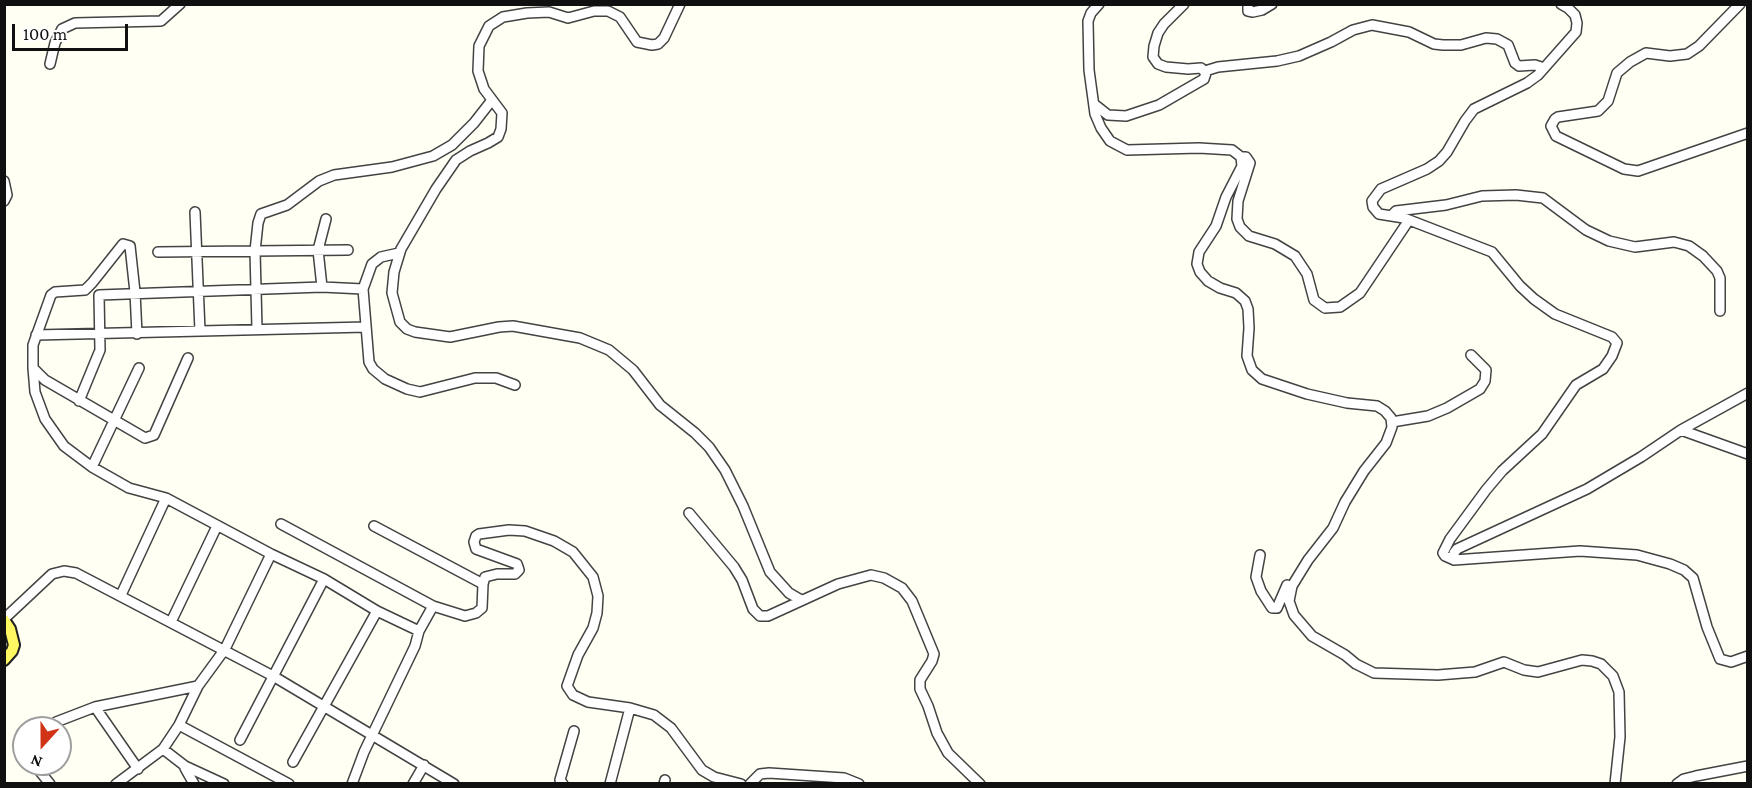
<!DOCTYPE html>
<style>
body{margin:0}
#map{position:relative;width:1752px;height:788px;overflow:hidden;background:#fffff3;font-family:"Crimson Pro",serif}
canvas{display:block}
.frame{position:absolute;inset:0;border:6px solid #101010;pointer-events:none}
.north{position:absolute;left:12px;top:716px;width:60px;height:60px;box-sizing:border-box;background:#fff;border:2px solid #9f9f9f;border-radius:50%;rotate:201deg;font-size:16px;font-weight:700;line-height:24px;text-align:center;color:#101010}
.north::after{content:'';display:block;margin:auto;width:21px;height:27px;background:#d13317;clip-path:polygon(50% 0,100% 100%,50% 72%,0 100%)}
.scale{position:absolute;left:12px;top:24px;width:116px;height:27px;box-sizing:border-box;border:3px solid #101010;border-top:0;padding-left:8px;font-size:18px;line-height:21px;white-space:nowrap;color:#101010;-webkit-text-stroke:4px #fff;paint-order:stroke}
</style>
<div id="map">
<canvas width="1752" height="788"></canvas>
<div class="frame"></div>
<div class="north">N</div>
<div class="scale">100 m</div>
</div>
<script>
const ctx = document.querySelector('canvas').getContext('2d');
ctx.lineJoin = 'round';
const shape = rows => new Path2D(rows.map(r => 'M' + r).join(''));
function trace(path, color, width, dash) { ctx.strokeStyle = color; ctx.lineWidth = width; ctx.lineCap = dash ? 'butt' : 'round'; ctx.setLineDash(dash || []); ctx.stroke(path); }
const minor = shape([
 [680,4,664,38,658,44,652,45,637,42,620,17,608,11,594,11,568,18,549,12,527,13,503,17,489,26,479,46,478,71,484,89,502,113,501,129,498,137,488,143,470,151,456,160,436,189,401,249,394,272,392,293,400,322,407,329,415,332,450,337,499,327,513,326,580,338,609,350,633,370,660,405,695,433,709,447,725,470,743,506,770,572,789,593,801,600],
 [1099,4,1091,13,1088,21,1089,70,1095,114,1101,128,1110,141,1127,150,1199,148,1232,150,1241,157,1242,166,1226,197,1216,226,1199,252,1197,264,1200,272,1208,281,1220,288,1236,293,1245,301,1248,309,1249,328,1247,356,1252,370,1262,379,1307,394,1347,403,1377,406,1385,411,1391,418,1392,427,1386,443,1364,471,1345,502,1333,528,1308,560,1292,586,1289,601,1294,615,1312,636,1345,655,1356,664,1374,673,1438,675,1475,672,1504,662,1524,670,1538,672,1582,660,1592,661,1601,664,1613,676,1619,692,1620,737,1615,784],
 [1248,4,1248,11,1253,12,1262,10,1272,4],
 [1561,4,1568,8,1575,15,1577,23,1576,32,1538,75,1527,83,1474,109,1465,121,1447,152,1439,161,1427,169,1381,189,1372,201,1373,207,1379,214,1404,218,1492,252,1520,286,1534,299,1555,314,1612,337,1617,343,1612,356,1603,369,1576,385,1542,434,1502,471,1486,490,1450,539,1443,553,1445,556,1454,560,1580,551,1637,555,1670,564,1684,570,1693,578,1707,627,1720,659,1731,662,1748,656],
 [1740,4,1699,46,1687,54,1670,56,1646,53,1630,62,1617,73,1608,101,1598,111,1558,117,1555,119,1551,126,1556,136,1624,169,1638,171,1748,133],
 [50,64,55,43,62,29,75,23,161,21,180,4],
 [1205,71,1218,67,1277,61,1299,56,1331,42,1353,30,1372,25,1409,32,1434,44,1443,45,1461,45,1486,38,1497,39,1508,45,1515,63,1519,66,1535,65,1544,68],
 [1094,104,1108,115,1126,116,1159,105,1204,79,1206,73,1201,68,1188,69,1166,67,1158,64,1153,57,1154,46,1158,33,1164,24,1184,4],
 [1241,157,1246,157,1250,163,1238,201,1237,219,1240,227,1249,236,1275,244,1295,256,1307,274,1314,300,1325,308,1340,307,1360,293,1409,220],
 [4,181,7,195,4,201],
 [195,212,200,331],
 [1392,215,1396,211,1446,205,1482,196,1516,195,1543,198,1586,230,1609,241,1635,247,1674,242,1689,246,1703,256,1717,271,1720,278,1720,311],
 [158,252,348,250],
 [399,253,381,257,372,264,363,289,369,362,373,369,385,379,407,389,420,392,475,378,496,378,515,385],
 [322,287,318,250,326,219],
 [257,329,255,251,258,223,261,214,287,205,319,181,334,175,392,167,433,156,452,145,474,123,492,100],
 [137,334,135,292,130,246,123,244,92,283,85,290,55,292,51,295,33,345,33,368,45,380,145,438,154,435,188,358],
 [36,335,366,327],
 [33,368,35,392,45,419,64,446,92,467,129,488,166,498,271,554,324,579,377,611,419,631,433,606],
 [79,401,100,350,99,295,322,287,363,289],
 [1392,422,1428,416,1447,408,1480,389,1485,381,1486,370,1471,355],
 [1681,430,1748,454],
 [92,467,139,368],
 [689,513,734,567,742,580,753,609,760,616,768,616,838,584,871,575,884,578,902,588,912,601,934,654,932,661,920,680,920,689,928,706,937,733,948,753,980,784],
 [281,524,433,606,465,616,476,613,482,608,483,584,485,577,497,574,515,574,519,570,517,564,476,549,474,542,476,536,479,534,509,530,525,531,554,541,573,552,593,577,598,596,597,613,593,628,578,655,567,686,573,695,588,702,630,708,654,715,671,728,702,770,714,777,741,784],
 [374,526,483,584],
 [1260,555,1256,577,1261,591,1272,608,1277,608,1287,585],
 [1454,560,1454,553,1457,549,1587,489,1641,457,1681,430,1748,393],
 [121,595,166,498],
 [4,619,52,574,64,571,76,573,273,676,454,784],
 [171,622,217,526],
 [95,707,138,769],
 [179,725,289,784],
 [53,728,56,722,95,707,198,686],
 [240,740,324,579],
 [163,749,185,766],
 [293,762,377,611],
 [38,764,38,769,50,784],
 [116,784,163,749,179,725,198,686,225,649,271,554],
 [194,784,185,768,185,766,224,784],
 [352,784,364,752,415,646,419,631],
 [413,784,424,765],
 [563,784,560,780,574,731],
 [610,784,630,708],
 [664,784,665,780],
 [750,784,760,774,769,773,844,778,859,784],
 [1677,784,1684,779,1696,776,1748,766]
]);
const major = shape([
 [4,620,10,629,14,645,12,651,4,660]
]);
trace(minor, '#434343', 12);
trace(major, '#212121', 14);
trace(minor, '#fff', 9);
trace(major, '#fff863', 10);
</script>
